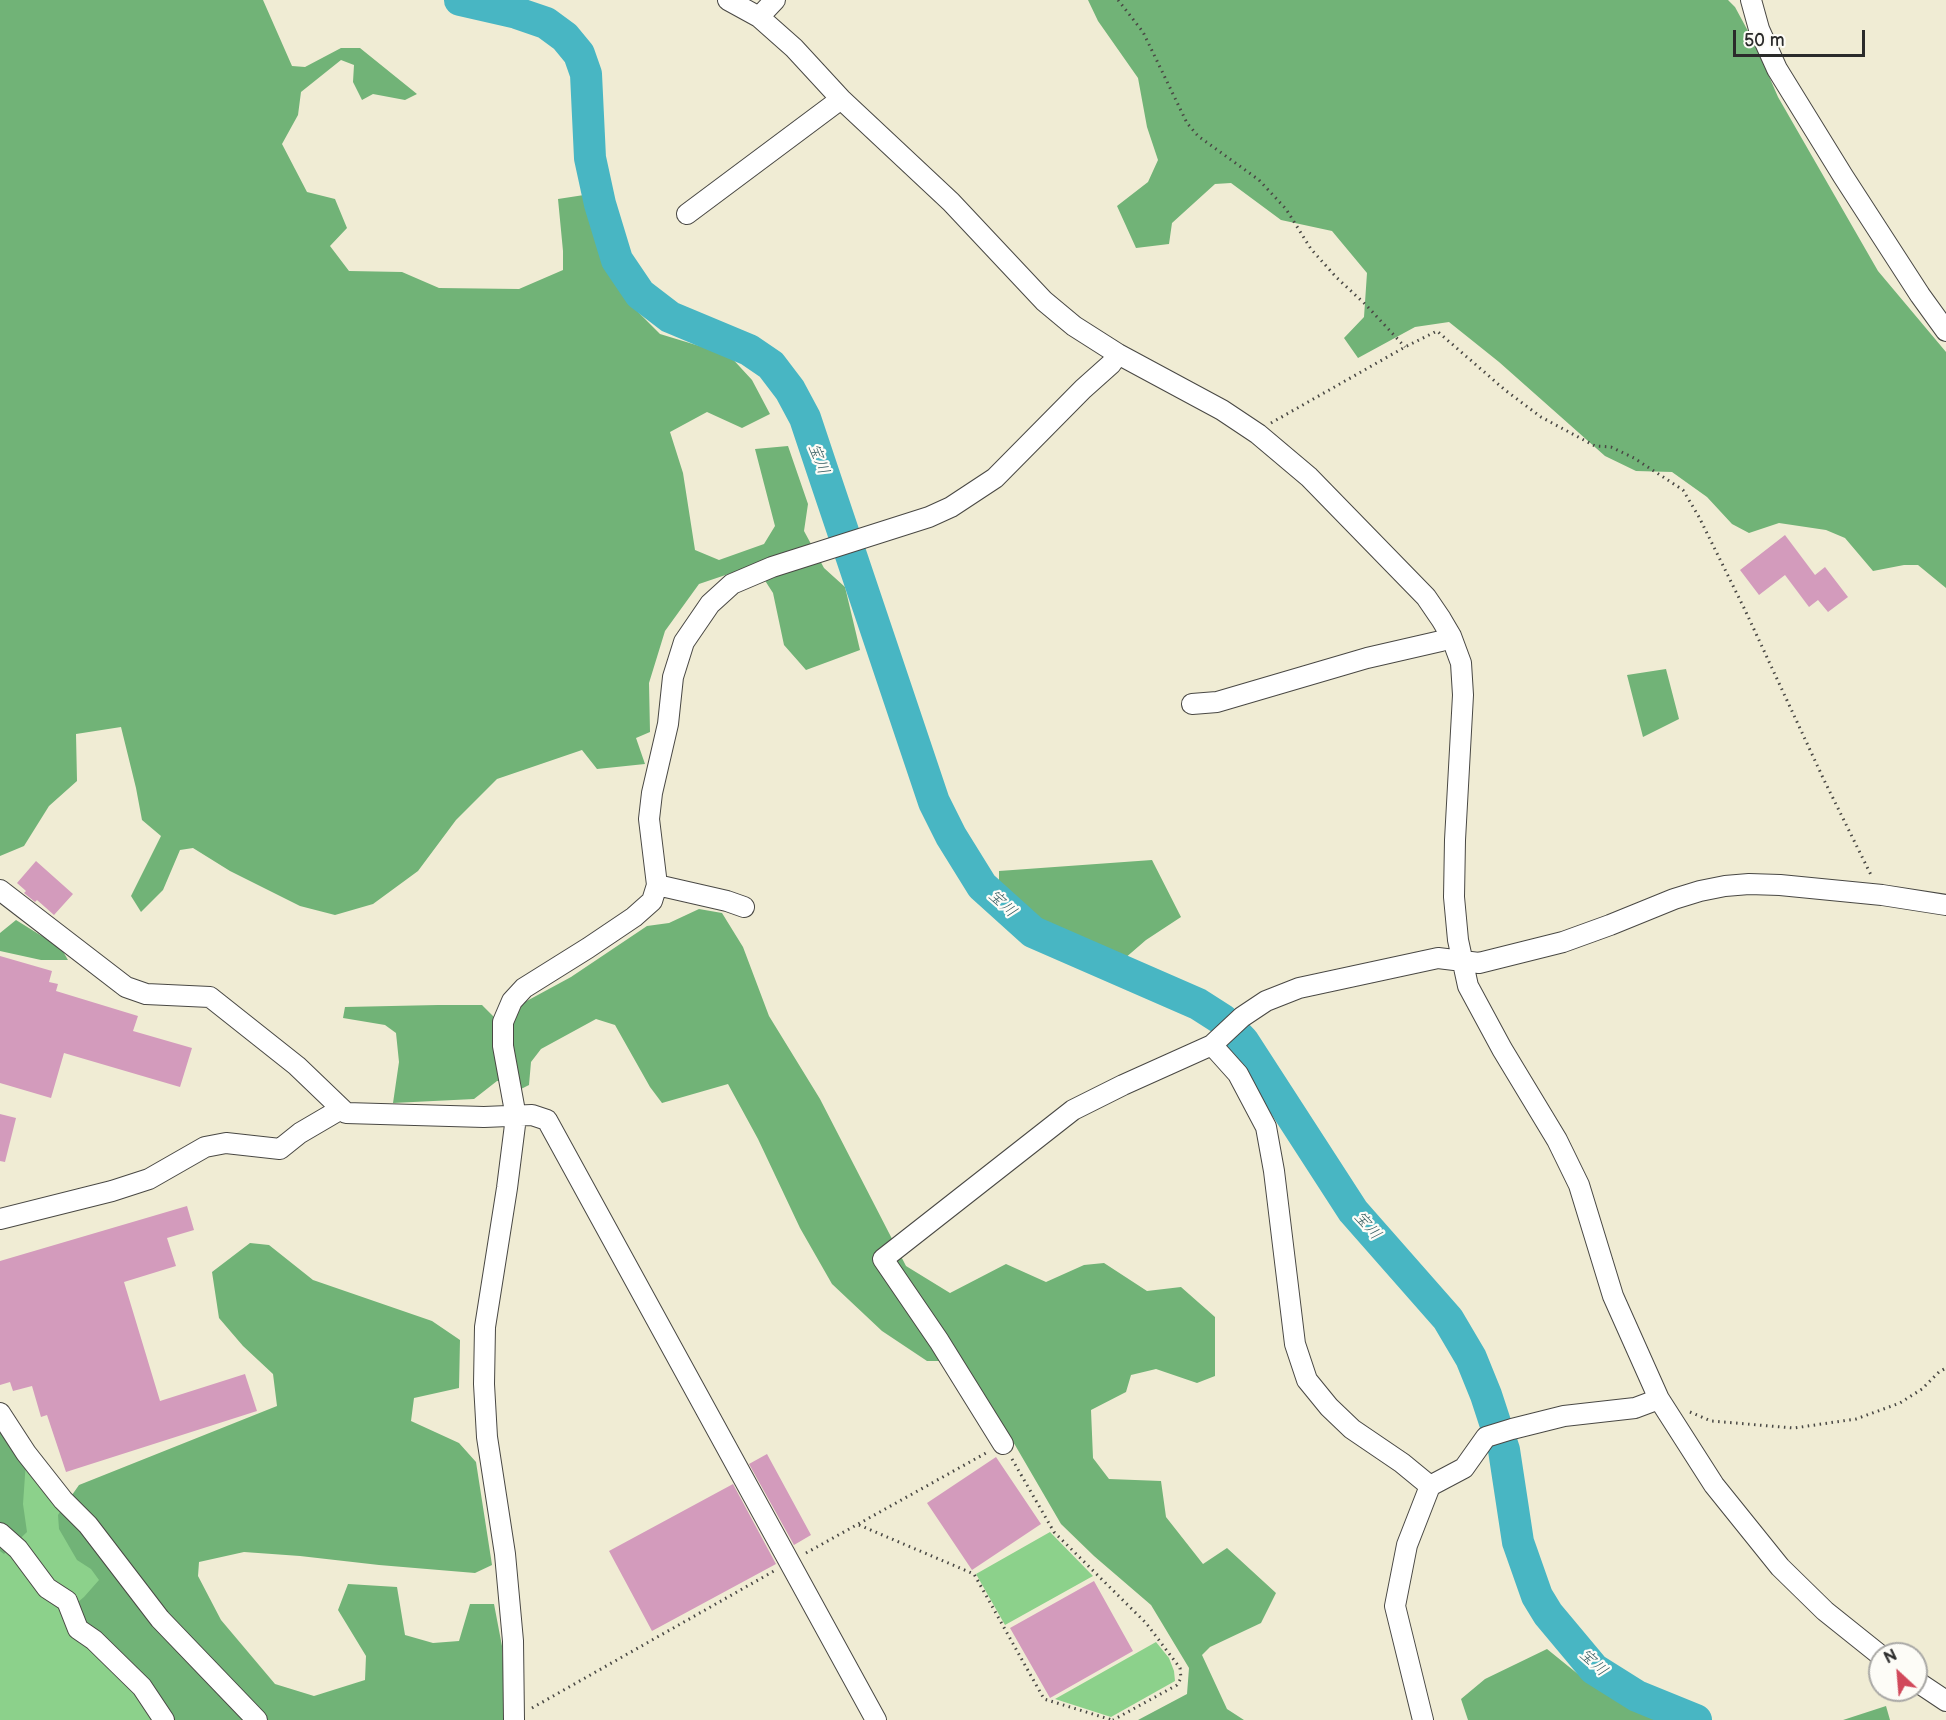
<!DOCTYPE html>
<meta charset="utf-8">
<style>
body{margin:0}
#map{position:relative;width:1946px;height:1720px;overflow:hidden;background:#f0ecd4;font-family:"Balsamiq Sans",sans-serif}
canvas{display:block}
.north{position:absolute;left:1868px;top:1642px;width:60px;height:60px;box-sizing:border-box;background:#fdfcf7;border:2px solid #a9a8a5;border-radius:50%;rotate:334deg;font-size:16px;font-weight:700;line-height:24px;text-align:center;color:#2b2b2b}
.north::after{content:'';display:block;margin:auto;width:21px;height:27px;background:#d1495b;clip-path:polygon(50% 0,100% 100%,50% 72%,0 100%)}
.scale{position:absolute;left:1733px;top:30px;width:132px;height:27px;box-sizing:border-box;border:3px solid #2b2b2b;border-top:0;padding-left:8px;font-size:18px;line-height:21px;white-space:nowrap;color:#2b2b2b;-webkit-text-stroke:4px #fdfcf7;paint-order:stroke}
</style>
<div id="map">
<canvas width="1946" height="1720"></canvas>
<div class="north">N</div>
<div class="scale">50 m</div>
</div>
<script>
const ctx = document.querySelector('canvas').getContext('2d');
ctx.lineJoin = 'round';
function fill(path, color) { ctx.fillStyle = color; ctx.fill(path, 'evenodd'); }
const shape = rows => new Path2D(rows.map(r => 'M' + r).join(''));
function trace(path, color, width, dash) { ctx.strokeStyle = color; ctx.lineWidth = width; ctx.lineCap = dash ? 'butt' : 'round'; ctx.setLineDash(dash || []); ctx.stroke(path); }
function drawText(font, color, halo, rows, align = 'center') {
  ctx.font = font + ' "Balsamiq Sans","Klee One",sans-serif'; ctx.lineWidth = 4.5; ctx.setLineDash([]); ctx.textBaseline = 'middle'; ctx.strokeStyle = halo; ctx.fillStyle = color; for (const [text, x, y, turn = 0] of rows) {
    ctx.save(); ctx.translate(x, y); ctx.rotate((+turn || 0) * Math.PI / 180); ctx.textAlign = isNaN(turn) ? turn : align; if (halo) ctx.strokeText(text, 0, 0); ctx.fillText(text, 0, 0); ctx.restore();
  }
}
const green = shape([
 [0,1432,249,1720,0,1720],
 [1050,1532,1093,1576,1005,1625,976,1574],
 [1156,1642,1169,1658,1174,1671,1175,1681,1111,1717,1055,1699]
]);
const forest = shape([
 [0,0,263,0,292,66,305,67,341,48,360,48,417,94,405,100,373,94,362,100,353,82,354,65,341,60,301,92,298,115,282,144,307,192,335,199,347,228,330,246,349,271,402,272,439,288,519,289,563,270,563,251,558,199,584,195,600,256,628,302,660,334,729,355,752,380,770,414,742,428,707,412,670,432,683,473,695,550,719,560,764,544,775,526,755,449,788,446,808,504,804,531,824,568,845,587,860,650,806,670,784,645,773,593,755,565,699,584,665,631,649,683,650,732,636,738,645,764,597,769,582,750,497,779,456,820,418,871,373,904,335,915,300,906,230,871,193,848,180,850,163,890,141,912,131,896,161,836,142,820,136,788,121,727,76,734,77,781,49,806,24,846,0,856],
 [1088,0,1728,0,1735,7,1755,44,1778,97,1878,271,1946,352,1946,588,1918,565,1904,565,1873,571,1845,538,1826,530,1779,523,1749,533,1732,524,1707,497,1672,472,1636,471,1605,456,1499,362,1449,322,1415,327,1358,358,1344,338,1364,317,1367,273,1332,231,1281,220,1231,183,1215,184,1172,223,1169,244,1136,248,1117,206,1148,182,1158,160,1147,127,1138,78,1098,21],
 [1666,669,1679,719,1643,737,1627,675],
 [1152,860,1181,917,1146,940,1124,959,1051,928,1017,904,999,883,999,871],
 [699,909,722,913,743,947,769,1016,820,1099,906,1266,950,1293,1006,1264,1046,1282,1084,1265,1104,1263,1147,1291,1181,1287,1215,1317,1215,1376,1197,1383,1156,1369,1131,1375,1126,1392,1091,1410,1093,1458,1109,1479,1161,1481,1166,1517,1203,1564,1227,1548,1276,1593,1261,1623,1210,1647,1202,1655,1227,1709,1244,1720,1138,1720,1187,1694,1189,1668,1151,1605,1094,1556,1061,1524,1015,1445,957,1361,927,1361,882,1331,832,1284,800,1228,758,1139,728,1084,662,1103,650,1087,615,1025,596,1019,541,1049,531,1062,529,1085,521,1089,515,1081,497,1081,474,1099,393,1103,399,1062,396,1033,385,1025,343,1018,345,1007,438,1005,482,1005,495,1018,517,1015,523,1003,571,977,647,926,669,923],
 [16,920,61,948,68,960,41,960,0,951,0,933],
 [250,1243,269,1245,313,1280,432,1321,460,1340,459,1388,414,1398,411,1421,459,1443,476,1462,492,1565,475,1573,379,1565,300,1556,244,1552,199,1562,198,1576,221,1620,275,1684,314,1696,365,1680,366,1656,338,1610,348,1584,397,1587,405,1635,433,1643,459,1641,470,1604,494,1604,502,1646,506,1720,159,1720,141,1698,64,1623,65,1613,84,1597,99,1580,91,1569,77,1560,59,1529,58,1515,79,1485,277,1406,273,1374,243,1346,219,1318,212,1272],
 [0,1428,26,1461,23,1504,27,1532,4,1554,0,1551],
 [1547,1649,1589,1683,1657,1720,1468,1720,1461,1699,1485,1679],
 [1886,1706,1890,1720,1843,1720]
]);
const river = shape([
 [460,0,517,13,546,23,565,37,579,54,586,74,590,158,600,204,617,260,640,294,670,317,749,350,771,365,790,390,805,418,822,469,934,802,951,836,982,886,1033,932,1198,1004,1223,1020,1243,1041,1353,1211,1448,1319,1471,1358,1486,1395,1504,1450,1518,1542,1537,1596,1548,1614,1594,1669,1637,1696,1696,1720]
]);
const building = shape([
 [1785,535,1815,575,1825,567,1848,597,1828,612,1818,600,1809,607,1785,575,1759,595,1740,570],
 [36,861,73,894,54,915,37,900,35,902,24,893,26,891,17,883],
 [0,956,52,971,49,982,58,984,56,991,138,1016,133,1031,192,1048,180,1087,64,1053,51,1098,0,1083],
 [0,1114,16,1118,5,1162,0,1161],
 [187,1206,194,1230,167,1238,176,1266,124,1282,160,1401,245,1374,257,1411,66,1472,47,1415,41,1417,32,1386,13,1391,10,1382,0,1385,0,1261],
 [767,1454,811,1535,794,1545,749,1464],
 [996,1457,1041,1524,972,1570,927,1503],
 [733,1484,776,1564,652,1631,609,1551],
 [1094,1581,1133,1651,1050,1698,1010,1628]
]);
const path = shape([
 [1118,0,1143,32,1187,123,1198,136,1259,180,1286,209,1311,249,1336,277,1366,305,1405,347],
 [1271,423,1405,347,1437,331,1505,390,1541,417,1595,446,1611,447,1634,458,1683,490,1699,517,1745,610,1824,780,1872,877],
 [1690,1412,1711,1421,1794,1428,1856,1419,1900,1403,1922,1389,1939,1372,1946,1368],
 [1012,1459,1054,1532,1146,1623,1180,1668,1181,1678,1177,1685,1113,1720],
 [859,1525,974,1574,1044,1699,1112,1720],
 [806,1553,986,1453],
 [532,1708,774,1571]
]);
const minor = shape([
 [728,0,759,17,794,48,841,99,951,202,1044,301,1074,326,1118,354,1222,410,1258,434,1309,477,1426,597,1441,619,1451,636,1461,663,1463,695,1455,840,1454,897,1458,940,1468,986,1502,1049,1557,1140,1579,1185,1613,1296,1659,1399,1714,1485,1780,1567,1825,1611,1880,1655],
 [1751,0,1759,29,1777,69,1843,176,1920,295,1946,331],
 [759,17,775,0],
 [687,214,841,99],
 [1192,704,1217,702,1367,658,1441,641,1451,636],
 [657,885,727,901,744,907],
 [0,890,126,987,146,994,210,997,297,1066,346,1113,484,1117,532,1115,547,1120,876,1720],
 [1212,1045,1238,1074,1266,1127,1274,1171,1295,1344,1307,1380,1329,1407,1352,1429,1402,1463,1430,1486],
 [0,1219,112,1191,149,1179,205,1147,226,1143,280,1149,300,1133,341,1109],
 [0,1413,26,1453,63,1500,88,1525,160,1619,257,1720],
 [1003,1444,939,1341,883,1259,1073,1110,1123,1085,1212,1045,1242,1017,1266,1001,1299,988,1438,958,1479,963,1563,942,1610,925,1674,899,1700,891,1725,886,1749,884,1780,885,1882,895,1946,905],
 [0,1533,18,1549,47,1588,67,1601,78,1629,94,1640,142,1687,164,1720],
 [1916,1681,1946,1701],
 [514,1720,513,1641,505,1554,487,1437,484,1384,485,1327,507,1188,516,1117,503,1046,503,1022,512,1001,524,988,588,948,634,917,652,901,657,885,649,819,652,793,668,724,673,677,684,642,710,604,732,584,772,567,929,517,951,507,995,478,1083,389,1111,364,1118,354],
 [1423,1720,1395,1606,1407,1545,1430,1486,1464,1468,1486,1437,1512,1429,1564,1416,1635,1408,1659,1399]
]);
const waterNames = [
 ["宝川",818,459,69],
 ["宝川",1002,904,43],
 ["宝川",1367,1226,49],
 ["宝川",1593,1663,43]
];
fill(green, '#8cd18b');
fill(forest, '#71b377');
trace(river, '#48b6c3', 32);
fill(building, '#d39bbc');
trace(minor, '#494844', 22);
trace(path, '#494844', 3, [1.5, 4.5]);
trace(minor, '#fff', 20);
drawText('italic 16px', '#355c60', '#fdfcf7', waterNames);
</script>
